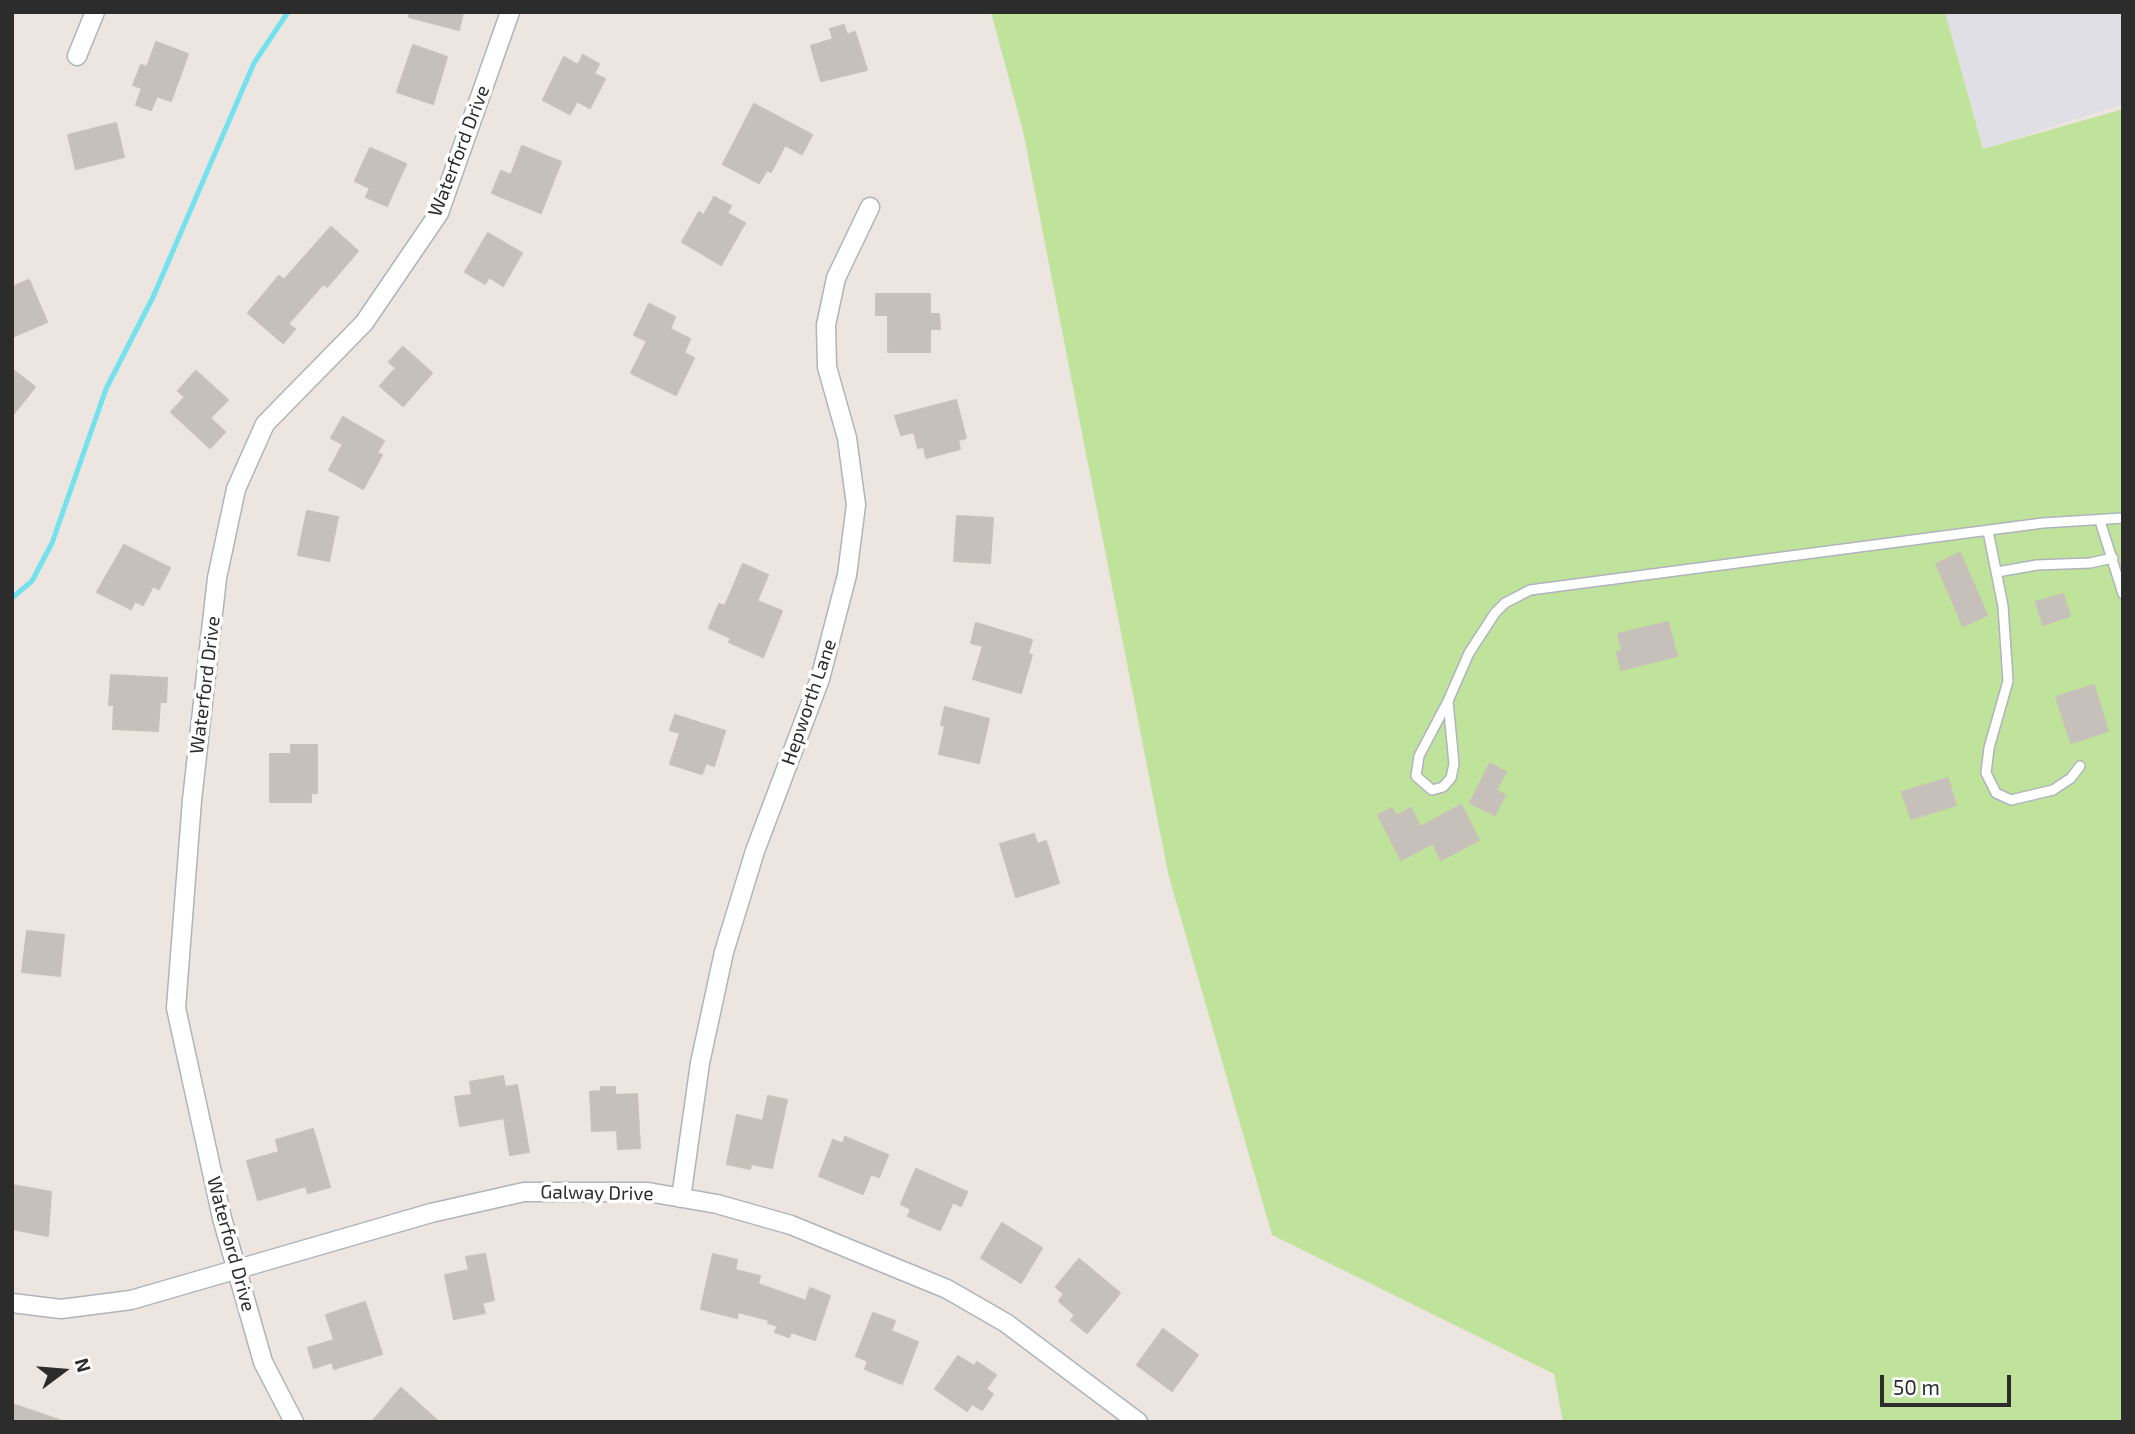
<!DOCTYPE html>
<style>
body{margin:0}
#map{position:relative;width:2135px;height:1434px;overflow:hidden;background:#ede5df;font-family:"Exo 2",sans-serif}
canvas{display:block}
.frame{position:absolute;inset:0;border:14px solid #2c2c2c;pointer-events:none}
.north{position:absolute;left:28px;top:1336px;width:70px;height:70px;-webkit-text-stroke:5px #fff;paint-order:stroke;rotate:74deg;font-size:19px;font-weight:700;line-height:28px;text-align:center;color:#2c2c2c}
.north::after{content:'';display:block;margin:auto;width:24px;height:32px;background:#2c2c2c;clip-path:polygon(50% 0,100% 100%,50% 72%,0 100%)}
.scale{position:absolute;left:1880px;top:1375px;width:131px;height:32px;box-sizing:border-box;border:4px solid #2c2c2c;border-top:0;padding-left:9px;font-size:21px;line-height:24px;white-space:nowrap;color:#2c2c2c;-webkit-text-stroke:5px #fff;paint-order:stroke}
</style>
<div id="map">
<canvas width="2135" height="1434"></canvas>
<div class="frame"></div>
<div class="north">N</div>
<div class="scale">50 m</div>
</div>
<script>
const ctx = document.querySelector('canvas').getContext('2d');
ctx.lineJoin = 'round';
function fill(path, color) { ctx.fillStyle = color; ctx.fill(path, 'evenodd'); }
const shape = rows => new Path2D(rows.map(r => 'M' + r).join(''));
function trace(path, color, width, dash) { ctx.strokeStyle = color; ctx.lineWidth = width; ctx.lineCap = dash ? 'butt' : 'round'; ctx.setLineDash(dash || []); ctx.stroke(path); }
function drawText(font, color, halo, rows, align = 'center') {
  ctx.font = font + ' "Exo 2",sans-serif'; ctx.lineWidth = 7; ctx.setLineDash([]); ctx.textBaseline = 'middle'; ctx.strokeStyle = halo; ctx.fillStyle = color; for (const [text, x, y, turn = 0] of rows) {
    ctx.save(); ctx.translate(x, y); ctx.rotate((+turn || 0) * Math.PI / 180); ctx.textAlign = isNaN(turn) ? turn : align; if (halo) ctx.strokeText(text, 0, 0); ctx.fillText(text, 0, 0); ctx.restore();
  }
}
const industrial = shape([
 [1945,12,2123,12,2123,104,1983,149]
]);
const green = shape([
 [991,12,1945,12,1983,149,2123,109,2123,1422,1563,1422,1554,1374,1272,1235,1168,873,1023,131]
]);
const stream = shape([
 [12,598,32,581,52,543,106,389,153,297,254,63,288,12]
]);
const building = shape([
 [410,12,463,12,459,30,409,17,410,12],
 [844,25,847,35,855,32,867,70,821,81,811,46,833,39,830,29,844,25],
 [156,42,188,54,171,101,157,96,151,110,136,105,142,88,133,85,141,65,147,67,156,42],
 [413,45,447,57,433,104,397,92,413,45],
 [583,55,599,64,594,74,605,79,590,108,577,101,570,114,543,100,564,57,578,65,583,55],
 [754,104,812,135,802,154,785,145,771,172,767,170,759,183,723,164,754,104],
 [116,123,124,157,76,169,68,135,116,123],
 [522,146,561,162,541,213,492,193,501,171,511,175,522,146],
 [370,148,406,164,387,206,366,197,370,188,355,181,370,148],
 [714,197,731,206,727,213,745,223,721,265,682,242,699,212,704,215,714,197],
 [331,227,358,251,327,287,323,284,288,324,295,329,283,343,248,313,279,276,284,280,331,227],
 [488,233,522,253,503,286,489,277,485,284,465,272,488,233],
 [29,280,47,322,12,337,12,287,29,280],
 [876,294,930,294,930,314,939,314,940,329,930,329,930,352,888,352,888,315,876,315,876,294],
 [649,304,675,317,670,329,690,339,684,353,694,358,676,395,631,373,647,341,634,335,649,304],
 [403,347,432,373,403,406,380,386,396,368,389,362,403,347],
 [12,369,35,387,12,416,12,369],
 [196,371,228,400,210,418,225,432,210,448,171,412,185,397,178,391,196,371],
 [956,400,966,438,958,440,960,449,926,458,924,447,918,448,914,432,901,435,895,416,956,400],
 [343,417,384,441,377,453,382,455,363,489,329,470,343,444,331,438,343,417],
 [307,511,338,517,329,561,298,555,307,511],
 [957,516,993,518,990,563,954,561,957,516],
 [124,545,170,568,159,589,153,586,143,605,135,601,131,609,97,592,124,545],
 [1960,553,1987,615,1963,626,1936,564,1960,553],
 [743,564,768,575,757,601,782,611,763,657,729,642,731,638,709,628,719,604,725,606,743,564],
 [2063,594,2070,616,2043,625,2036,602,2063,594],
 [1668,622,1677,656,1621,670,1617,652,1622,651,1618,634,1668,622],
 [976,623,1032,640,1028,654,1032,655,1021,693,973,679,983,646,971,643,976,623],
 [111,675,167,678,166,702,160,702,158,731,113,729,114,705,109,705,111,675],
 [2094,685,2108,731,2071,743,2056,697,2094,685],
 [945,707,989,719,979,763,939,754,945,726,941,725,945,707],
 [675,715,725,731,714,766,706,763,702,774,670,764,680,733,670,730,675,715],
 [291,745,317,745,317,793,311,793,311,802,270,802,270,754,291,754,291,745],
 [1490,763,1506,772,1496,790,1505,795,1495,815,1470,803,1490,763],
 [1948,778,1956,805,1911,819,1902,792,1948,778],
 [1461,805,1479,840,1441,860,1433,843,1401,860,1378,815,1392,808,1396,816,1411,808,1420,827,1461,805],
 [1034,834,1037,844,1046,841,1059,883,1016,897,1000,844,1034,834],
 [27,931,64,935,60,976,22,972,27,931],
 [503,1076,505,1087,517,1085,529,1152,510,1155,504,1118,460,1126,455,1097,472,1095,470,1082,503,1076],
 [601,1087,615,1087,615,1095,637,1094,640,1148,618,1149,617,1130,592,1131,590,1092,601,1091,601,1087],
 [768,1096,787,1100,772,1168,751,1164,750,1169,727,1164,737,1115,763,1121,768,1096],
 [313,1129,330,1187,308,1193,306,1186,258,1200,247,1161,279,1152,276,1140,313,1129],
 [845,1137,888,1155,879,1177,871,1174,863,1194,819,1176,833,1140,843,1144,845,1137],
 [916,1169,967,1192,961,1206,953,1202,940,1230,908,1216,911,1209,901,1204,916,1169],
 [12,1185,51,1192,48,1236,12,1229,12,1185],
 [1002,1223,1042,1248,1021,1283,981,1258,1002,1223],
 [485,1254,494,1300,482,1303,485,1313,454,1319,445,1275,469,1270,466,1257,485,1254],
 [713,1254,737,1260,735,1270,760,1276,758,1284,806,1301,810,1288,830,1296,815,1340,791,1332,789,1337,775,1332,778,1326,768,1323,769,1320,738,1312,737,1318,701,1309,713,1254],
 [1079,1259,1120,1293,1087,1333,1071,1320,1075,1315,1059,1301,1064,1294,1056,1287,1079,1259],
 [365,1302,382,1354,334,1369,332,1362,314,1368,308,1348,334,1340,326,1315,365,1302],
 [873,1313,895,1321,891,1331,918,1342,902,1384,865,1369,868,1361,856,1356,873,1313],
 [1163,1329,1198,1355,1172,1391,1137,1365,1163,1329],
 [958,1356,974,1366,977,1362,996,1375,986,1389,993,1394,982,1410,972,1404,967,1411,935,1389,958,1356],
 [401,1388,439,1422,372,1422,401,1388],
 [12,1404,59,1420,58,1422,12,1422,12,1404]
]);
const service = shape([
 [2100,521,2123,594],
 [1988,531,2003,606,2008,681,1989,748,1986,773,1996,793,2011,800,2053,790,2071,778,2080,766],
 [1997,572,2037,565,2090,563,2113,558],
 [1448,701,1469,653,1495,613,1505,603,1530,590,2043,523,2123,518],
 [1448,701,1454,764,1451,778,1443,787,1432,790,1416,776,1419,756,1448,701]
]);
const minor = shape([
 [77,56,95,12],
 [681,1198,700,1063,724,952,755,851,820,679,847,575,856,505,847,438,827,367,826,325,836,278,870,207],
 [12,1303,61,1309,131,1300,431,1213,524,1192,648,1192,717,1204,791,1225,947,1289,1006,1323,1138,1422],
 [294,1422,263,1362,222,1218,176,1008,192,800,217,578,236,489,265,424,364,323,439,213,510,12]
]);
const streetNames = [
 ["Waterford Drive",459,151,-69],
 ["Waterford Drive",205,685,-83],
 ["Hepworth Lane",809,702,-71],
 ["Galway Drive",597,1193,1],
 ["Waterford Drive",231,1244,75]
];
fill(industrial, '#e0dfe6');
fill(green, '#c0e39c');
trace(stream, '#73e1ee', 5);
fill(building, '#c6c0ba');
trace(building, '#c9c0b8', 2);
trace(service, '#afb4bc', 12);
trace(minor, '#afb4bc', 21);
trace(service, '#fff', 9);
trace(minor, '#fff', 18);
drawText('19px', '#2c2c2c', '#fff', streetNames);
</script>
